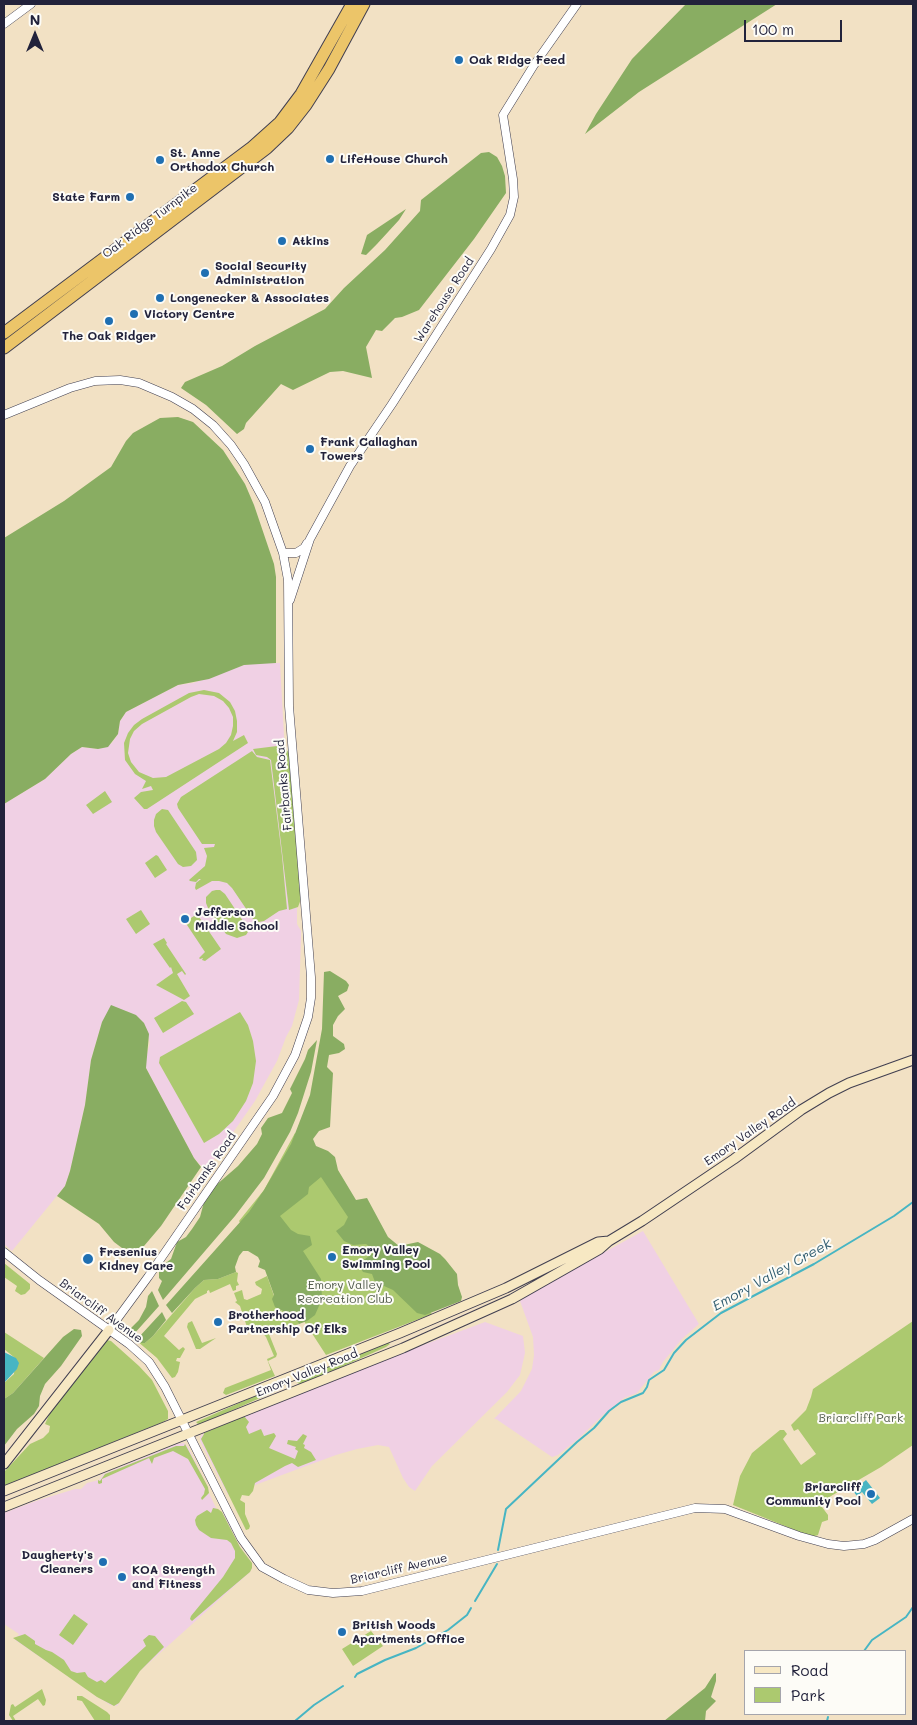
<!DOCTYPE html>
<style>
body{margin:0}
#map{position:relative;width:917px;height:1725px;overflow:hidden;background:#f2e1c4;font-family:Mali,sans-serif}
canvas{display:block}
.frame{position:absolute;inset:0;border:5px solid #22223b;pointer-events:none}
.legend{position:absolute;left:744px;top:1650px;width:162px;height:65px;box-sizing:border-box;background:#fdfcf7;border:1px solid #a5a5ac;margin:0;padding:6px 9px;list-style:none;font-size:15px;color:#22223b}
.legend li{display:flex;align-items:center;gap:10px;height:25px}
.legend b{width:25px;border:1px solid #a5a5ac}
.north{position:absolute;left:10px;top:10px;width:50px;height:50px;-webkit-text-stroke:4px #fdfcf7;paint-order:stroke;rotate:0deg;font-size:14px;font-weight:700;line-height:20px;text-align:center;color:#22223b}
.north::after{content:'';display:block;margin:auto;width:18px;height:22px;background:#22223b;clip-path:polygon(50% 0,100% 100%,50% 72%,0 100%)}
.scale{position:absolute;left:744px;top:20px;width:98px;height:22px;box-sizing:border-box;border:2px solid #22223b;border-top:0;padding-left:6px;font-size:15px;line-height:18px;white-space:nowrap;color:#22223b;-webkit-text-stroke:4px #fdfcf7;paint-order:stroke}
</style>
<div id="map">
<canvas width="917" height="1725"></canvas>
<div class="frame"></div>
<ul class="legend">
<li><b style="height:6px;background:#f7e8c3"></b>Road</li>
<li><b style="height:14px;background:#acc96f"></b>Park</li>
</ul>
<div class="north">N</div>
<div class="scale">100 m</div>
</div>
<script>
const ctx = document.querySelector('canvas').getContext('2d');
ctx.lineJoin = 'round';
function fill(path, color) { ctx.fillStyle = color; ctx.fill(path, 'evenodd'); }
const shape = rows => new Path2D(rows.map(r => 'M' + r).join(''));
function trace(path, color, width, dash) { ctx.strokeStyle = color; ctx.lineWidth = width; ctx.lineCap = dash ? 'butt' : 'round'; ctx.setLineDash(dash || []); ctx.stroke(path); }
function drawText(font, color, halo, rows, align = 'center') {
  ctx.font = font + ' Mali,sans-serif'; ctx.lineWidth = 4; ctx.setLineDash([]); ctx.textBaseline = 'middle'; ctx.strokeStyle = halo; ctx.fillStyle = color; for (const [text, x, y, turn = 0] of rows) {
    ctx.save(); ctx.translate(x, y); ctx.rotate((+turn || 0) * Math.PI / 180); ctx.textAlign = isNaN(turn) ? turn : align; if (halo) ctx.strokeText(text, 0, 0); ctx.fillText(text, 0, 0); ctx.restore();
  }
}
const built = shape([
 [256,663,280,663,285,754,297,905,297,924,301,931,301,937,299,1000,292,1026,286,1037,277,1061,255,1101,206,1171,194,1158,146,1068,145,1061,150,1043,144,1023,127,1011,102,1022,91,1060,85,1105,70,1171,65,1186,12,1251,4,1244,4,804,45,779,71,754,82,747,98,749,112,743,118,734,120,721,126,712,178,685,193,683,244,665],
 [643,1231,699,1324,682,1339,663,1362,659,1370,654,1372,637,1393,624,1398,604,1414,578,1439,558,1455,552,1457,496,1419,494,1419,521,1391,532,1369,534,1355,533,1337,520,1301,526,1296,563,1275],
 [485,1322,523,1336,525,1353,520,1375,507,1392,432,1466,415,1491,409,1487,403,1478,389,1447,378,1445,357,1449,336,1455,228,1495,200,1441,200,1437,204,1433,410,1350],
 [184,1443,188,1447,208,1487,209,1493,216,1508,224,1515,240,1547,252,1563,252,1568,250,1572,140,1671,117,1706,110,1705,15,1640,19,1634,4,1624,4,1513,36,1501,75,1489,81,1489,87,1483,99,1480,103,1474,177,1444]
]);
const green = shape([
 [204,690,219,693,230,702,235,711,237,721,237,732,233,741,244,735,248,743,147,809,144,809,134,798,141,792,153,790,151,786,142,789,146,781,135,774,125,760,124,743,128,733,134,725,142,719,189,693],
 [199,694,214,696,223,701,229,708,233,717,233,726,231,735,226,743,219,749,166,777,153,778,139,772,131,762,128,753,130,739,134,731,142,724,191,697],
 [277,746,286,749,289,753,301,899,298,907,289,910,271,760,267,757,256,755,253,749],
 [252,751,257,757,270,760,282,856,287,909,279,911,264,921,259,922,253,919,232,888,227,883,219,881,212,881,196,890,195,888,196,883,201,879,199,879,196,882,190,881,189,880,205,866,207,856,204,848,214,847,215,844,202,844,178,808,177,804,181,797],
 [105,791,112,802,93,814,86,805],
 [162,809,168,810,196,852,197,860,191,866,183,867,178,864,156,832,154,826,154,820,156,814],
 [156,855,158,856,167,870,155,878,145,863],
 [216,890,220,890,225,894,247,927,248,932,246,935,237,938,226,934,208,908,206,903,206,897,212,891],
 [141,910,150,924,136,934,126,919],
 [197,914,221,949,205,961,202,960,203,958,200,959,199,958,205,952,185,922],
 [164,938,167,943,166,944,186,974,185,975,182,971,177,974,190,996,184,1000,156,985,173,973,171,967,170,968,153,944],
 [182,1001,186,1002,194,1014,163,1033,154,1018],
 [240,1012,248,1025,253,1041,256,1061,253,1083,246,1101,233,1121,219,1134,204,1143,159,1063,160,1057],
 [295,1133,366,1240,432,1314,326,1355,239,1221,264,1190],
 [4,1263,30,1284,30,1289,25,1294,21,1295,15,1291,17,1286,4,1277],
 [236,1272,238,1273,237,1281,239,1285,236,1286,236,1290,233,1291,230,1284,210,1293,209,1290,207,1291,207,1293,195,1299,164,1336,179,1350,183,1347,185,1349,180,1358,177,1358,176,1361,180,1362,178,1372,175,1377,172,1378,157,1358,137,1341,138,1340,141,1343,145,1343,153,1336,195,1288,204,1280,218,1279],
 [267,1276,279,1310,285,1311,296,1317,299,1324,269,1334,277,1354,276,1357,268,1361,275,1376,226,1395,223,1393,225,1388,271,1370,267,1359,274,1356,266,1337,258,1328,247,1327,240,1306,235,1302,237,1301,234,1293,242,1290,244,1299,247,1300,261,1294,262,1289,256,1285,255,1282],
 [192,1321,202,1343,216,1338,200,1349,196,1349,187,1327,188,1323],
 [913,1321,913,1445,881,1467,819,1503,828,1515,828,1520,822,1522,818,1535,812,1537,733,1505,740,1476,752,1453,780,1430,784,1430,787,1434,783,1439,801,1465,816,1454,798,1429,794,1431,791,1425,806,1410,811,1397,813,1389],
 [4,1332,44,1358,13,1393,4,1399,4,1383,14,1374,15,1358,4,1349],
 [107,1340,111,1341,139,1366,152,1380,168,1411,168,1419,163,1422,4,1486,4,1472,30,1444,43,1438,49,1432,50,1426,45,1424,53,1406,103,1342],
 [387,1342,390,1344,386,1347,308,1382,299,1384,297,1382,298,1378],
 [278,1386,281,1387,276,1391,199,1425,196,1422],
 [244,1416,249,1422,246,1427,249,1434,261,1429,264,1436,274,1433,276,1436,269,1448,295,1459,298,1451,295,1449,296,1447,287,1444,288,1440,297,1441,303,1434,307,1436,303,1444,305,1445,304,1448,311,1452,316,1460,298,1467,292,1463,285,1466,255,1483,253,1491,249,1496,242,1495,240,1500,245,1503,245,1514,250,1526,249,1529,246,1530,201,1439,204,1434,204,1433],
 [185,1444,208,1487,209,1493,202,1500,201,1498,204,1494,205,1489,188,1459,173,1451,154,1458,152,1464,149,1458,102,1479,102,1483,99,1484,98,1483,98,1480,100,1481,105,1474,176,1446,184,1446],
 [213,1508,218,1509,222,1512,240,1547,252,1563,252,1568,250,1572,192,1621,190,1619,191,1616,223,1577,235,1558,235,1551,231,1543,227,1540,211,1538,199,1530,196,1525,195,1520,197,1516,207,1510,211,1513],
 [74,1614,88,1624,73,1645,59,1635],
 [371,1631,383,1646,353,1666,342,1649],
 [25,1634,35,1641,35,1644,46,1650,52,1652,64,1660,71,1671,77,1673,85,1672,88,1677,97,1682,101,1680,105,1683,146,1646,143,1640,149,1635,155,1636,164,1647,140,1671,119,1703,114,1706,97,1697,13,1638],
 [42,1689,46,1700,45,1705,43,1706,38,1699,13,1716,16,1721,13,1721,9,1715,11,1705,13,1704,15,1707],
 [77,1696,82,1696,107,1712,110,1715,110,1721,95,1721,82,1701,77,1700]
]);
const forest = shape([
 [686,4,777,4,639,92,585,134,596,114,632,59],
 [489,152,497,157,502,166,505,176,506,193,474,239,419,310,402,317,395,318,382,331,376,330,366,347,372,378,343,371,330,372,293,390,281,384,246,423,244,429,237,434,206,405,181,388,185,382,222,366,255,346,325,309,344,288,385,250,420,211,421,200,481,153],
 [406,209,399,220,377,244,366,255,361,254,367,235],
 [178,417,193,422,223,450,245,484,254,505,274,564,276,577,276,663,244,665,209,679,178,685,126,712,120,721,118,734,108,747,98,749,82,747,71,754,45,779,4,804,4,538,64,501,111,467,126,441,133,433,160,418],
 [330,971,346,981,349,985,347,991,338,996,345,1009,338,1016,333,1025,333,1036,344,1044,345,1049,339,1053,329,1055,327,1067,333,1073,330,1127,319,1131,313,1139,316,1146,328,1151,335,1157,338,1170,356,1200,367,1198,388,1237,399,1246,418,1242,440,1254,445,1259,457,1274,458,1285,462,1297,461,1301,425,1315,417,1313,393,1290,375,1282,372,1274,363,1272,360,1267,361,1262,372,1254,374,1250,366,1244,353,1245,344,1241,336,1231,344,1225,348,1217,321,1177,309,1187,308,1194,280,1216,291,1230,298,1234,310,1236,312,1245,303,1251,321,1279,322,1299,315,1315,307,1321,299,1324,295,1317,275,1307,272,1299,274,1295,265,1270,258,1267,260,1261,258,1257,248,1251,243,1251,239,1256,235,1267,236,1272,218,1279,204,1280,195,1288,172,1313,166,1305,249,1212,264,1190,291,1144,310,1095,322,1029,324,972],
 [111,1005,136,1015,144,1023,149,1034,146,1068,194,1158,201,1167,161,1226,144,1246,134,1250,122,1248,114,1242,99,1224,57,1196,65,1186,70,1171,85,1105,91,1060,102,1022],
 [317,1040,311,1072,298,1113,290,1132,264,1178,235,1216,163,1300,158,1290,162,1281,159,1278,159,1271,163,1265,171,1259,177,1242,186,1237,192,1229,200,1217,204,1202,215,1186,238,1166,257,1144,262,1134,261,1128,268,1118,282,1113,292,1093,290,1089,305,1059,308,1050],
 [152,1291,159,1306,134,1334,130,1329,139,1320,146,1307,148,1296],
 [162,1312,166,1320,153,1336,145,1343,141,1343,138,1340,139,1337],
 [74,1329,81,1330,82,1336,61,1366,45,1384,40,1396,39,1406,34,1414,17,1429,4,1446,4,1399,13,1393,63,1337],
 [716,1673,716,1681,711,1697,716,1701,706,1711,705,1721,664,1721,705,1688,714,1674]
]);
const water = shape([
 [4,1352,16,1358,19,1363,17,1369,4,1383],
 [866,1480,880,1498,872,1504,862,1492,857,1496,853,1491]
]);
const stream = shape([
 [498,1550,506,1509,577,1442,594,1428,609,1411,621,1402,643,1393,647,1387,649,1380,664,1370,674,1353,686,1340,721,1313,814,1264,894,1216,913,1202],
 [475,1601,497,1564],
 [864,1651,872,1640,906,1617,913,1607],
 [355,1677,357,1674,385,1660,416,1648,448,1630,467,1615,471,1608],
 [295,1721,314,1705,343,1686],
 [827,1721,828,1717]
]);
const tertiary = shape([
 [4,24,31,4],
 [4,415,70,388,95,381,120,380,139,383,172,397,193,409,213,425,231,445,244,464,265,502,283,553,288,580,289,706,311,977,311,998,308,1017,295,1055,273,1096,148,1277,109,1330],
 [283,553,296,553,304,548,307,543],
 [290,600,310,539,350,466,392,404,491,249,510,215,514,197,513,179,503,115,534,65,577,4],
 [4,1252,39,1280,129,1344,149,1362,165,1387,241,1538,262,1567,284,1579,308,1590,333,1593,362,1591,695,1508,725,1509,799,1536,828,1544,844,1546,864,1544,875,1540,913,1519]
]);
const secondary = shape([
 [4,1464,109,1330],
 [4,1491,400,1333,506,1288,598,1242,609,1241],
 [4,1507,403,1348,512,1299,600,1249,609,1241,642,1221,734,1159,801,1110,829,1093,849,1083,913,1060]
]);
const trunk = shape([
 [4,333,251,148,280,122,301,94,352,4],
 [4,348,267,148,288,128,306,105,329,69,364,4]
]);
const markers = [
 [459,60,5,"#1f6fb2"],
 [330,159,5,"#1f6fb2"],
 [160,160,5,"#1f6fb2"],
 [130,197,5,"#1f6fb2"],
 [282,241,5,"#1f6fb2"],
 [205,273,5,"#1f6fb2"],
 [160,298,5,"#1f6fb2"],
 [134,314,5,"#1f6fb2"],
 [109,321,5,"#1f6fb2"],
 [310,449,5,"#1f6fb2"],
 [185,919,5,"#1f6fb2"],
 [332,1257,5,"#1f6fb2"],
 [88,1259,6,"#1f6fb2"],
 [218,1322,5,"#1f6fb2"],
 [871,1494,5,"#1f6fb2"],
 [103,1562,5,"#1f6fb2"],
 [122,1577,5,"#1f6fb2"],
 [342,1632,5,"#1f6fb2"]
];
const poiNames = [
 ["Oak Ridge Feed",469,60],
 ["St. Anne",170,153],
 ["Orthodox Church",170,167],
 ["LifeHouse Church",340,159],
 ["State Farm",120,197,"right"],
 ["Atkins",292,241],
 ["Social Security",215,266],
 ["Administration",215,280],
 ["Longenecker & Associates",170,298],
 ["Victory Centre",144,314],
 ["The Oak Ridger",109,336,"center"],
 ["Frank Callaghan",320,442],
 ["Towers",320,456],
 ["Jefferson",195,912],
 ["Middle School",195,926],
 ["Emory Valley",342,1250],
 ["Swimming Pool",342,1264],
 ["Fresenius",99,1252],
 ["Kidney Care",99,1266],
 ["Brotherhood",228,1315],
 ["Partnership Of Elks",228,1329],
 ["Briarcliff",861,1487,"right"],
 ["Community Pool",861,1501,"right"],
 ["Daugherty's",93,1555,"right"],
 ["Cleaners",93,1569,"right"],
 ["KOA Strength",132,1570],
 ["and Fitness",132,1584],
 ["British Woods",352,1625],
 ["Apartments Office",352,1639]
];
const streetNames = [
 ["Oak Ridge Turnpike",150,221,-37],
 ["Warehouse Road",444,300,-57],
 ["Fairbanks Road",284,785,-95],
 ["Emory Valley Road",750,1132,-35],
 ["Fairbanks Road",207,1171,-55],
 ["Briarcliff Avenue",101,1311,36],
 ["Emory Valley Road",307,1373,-22],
 ["Briarcliff Avenue",399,1569,-13]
];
const parkNames = [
 ["Emory Valley",345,1285],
 ["Recreation Club",345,1299],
 ["Briarcliff Park",861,1418]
];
const waterNames = [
 ["Emory Valley Creek",772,1275,-29]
];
fill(built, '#f0d0e4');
fill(green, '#acc96f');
fill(forest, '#89ad62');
fill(water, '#47b5c3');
trace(stream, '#47b5c3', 2);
trace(tertiary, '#413f50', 9);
trace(secondary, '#413f50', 11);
trace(trunk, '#413f50', 13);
trace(tertiary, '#fff', 8);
trace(secondary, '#f7e8c3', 9);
trace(trunk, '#ecc569', 11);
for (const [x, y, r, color] of markers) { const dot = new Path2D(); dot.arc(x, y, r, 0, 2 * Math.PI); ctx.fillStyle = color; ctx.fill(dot); trace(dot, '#fdfcf7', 2); }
drawText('bold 12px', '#22223b', '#fdfcf7', poiNames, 'left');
drawText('12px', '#22223b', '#fdfcf7', streetNames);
drawText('12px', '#525c4d', '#fdfcf7', parkNames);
drawText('italic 14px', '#315d71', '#fdfcf7', waterNames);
</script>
